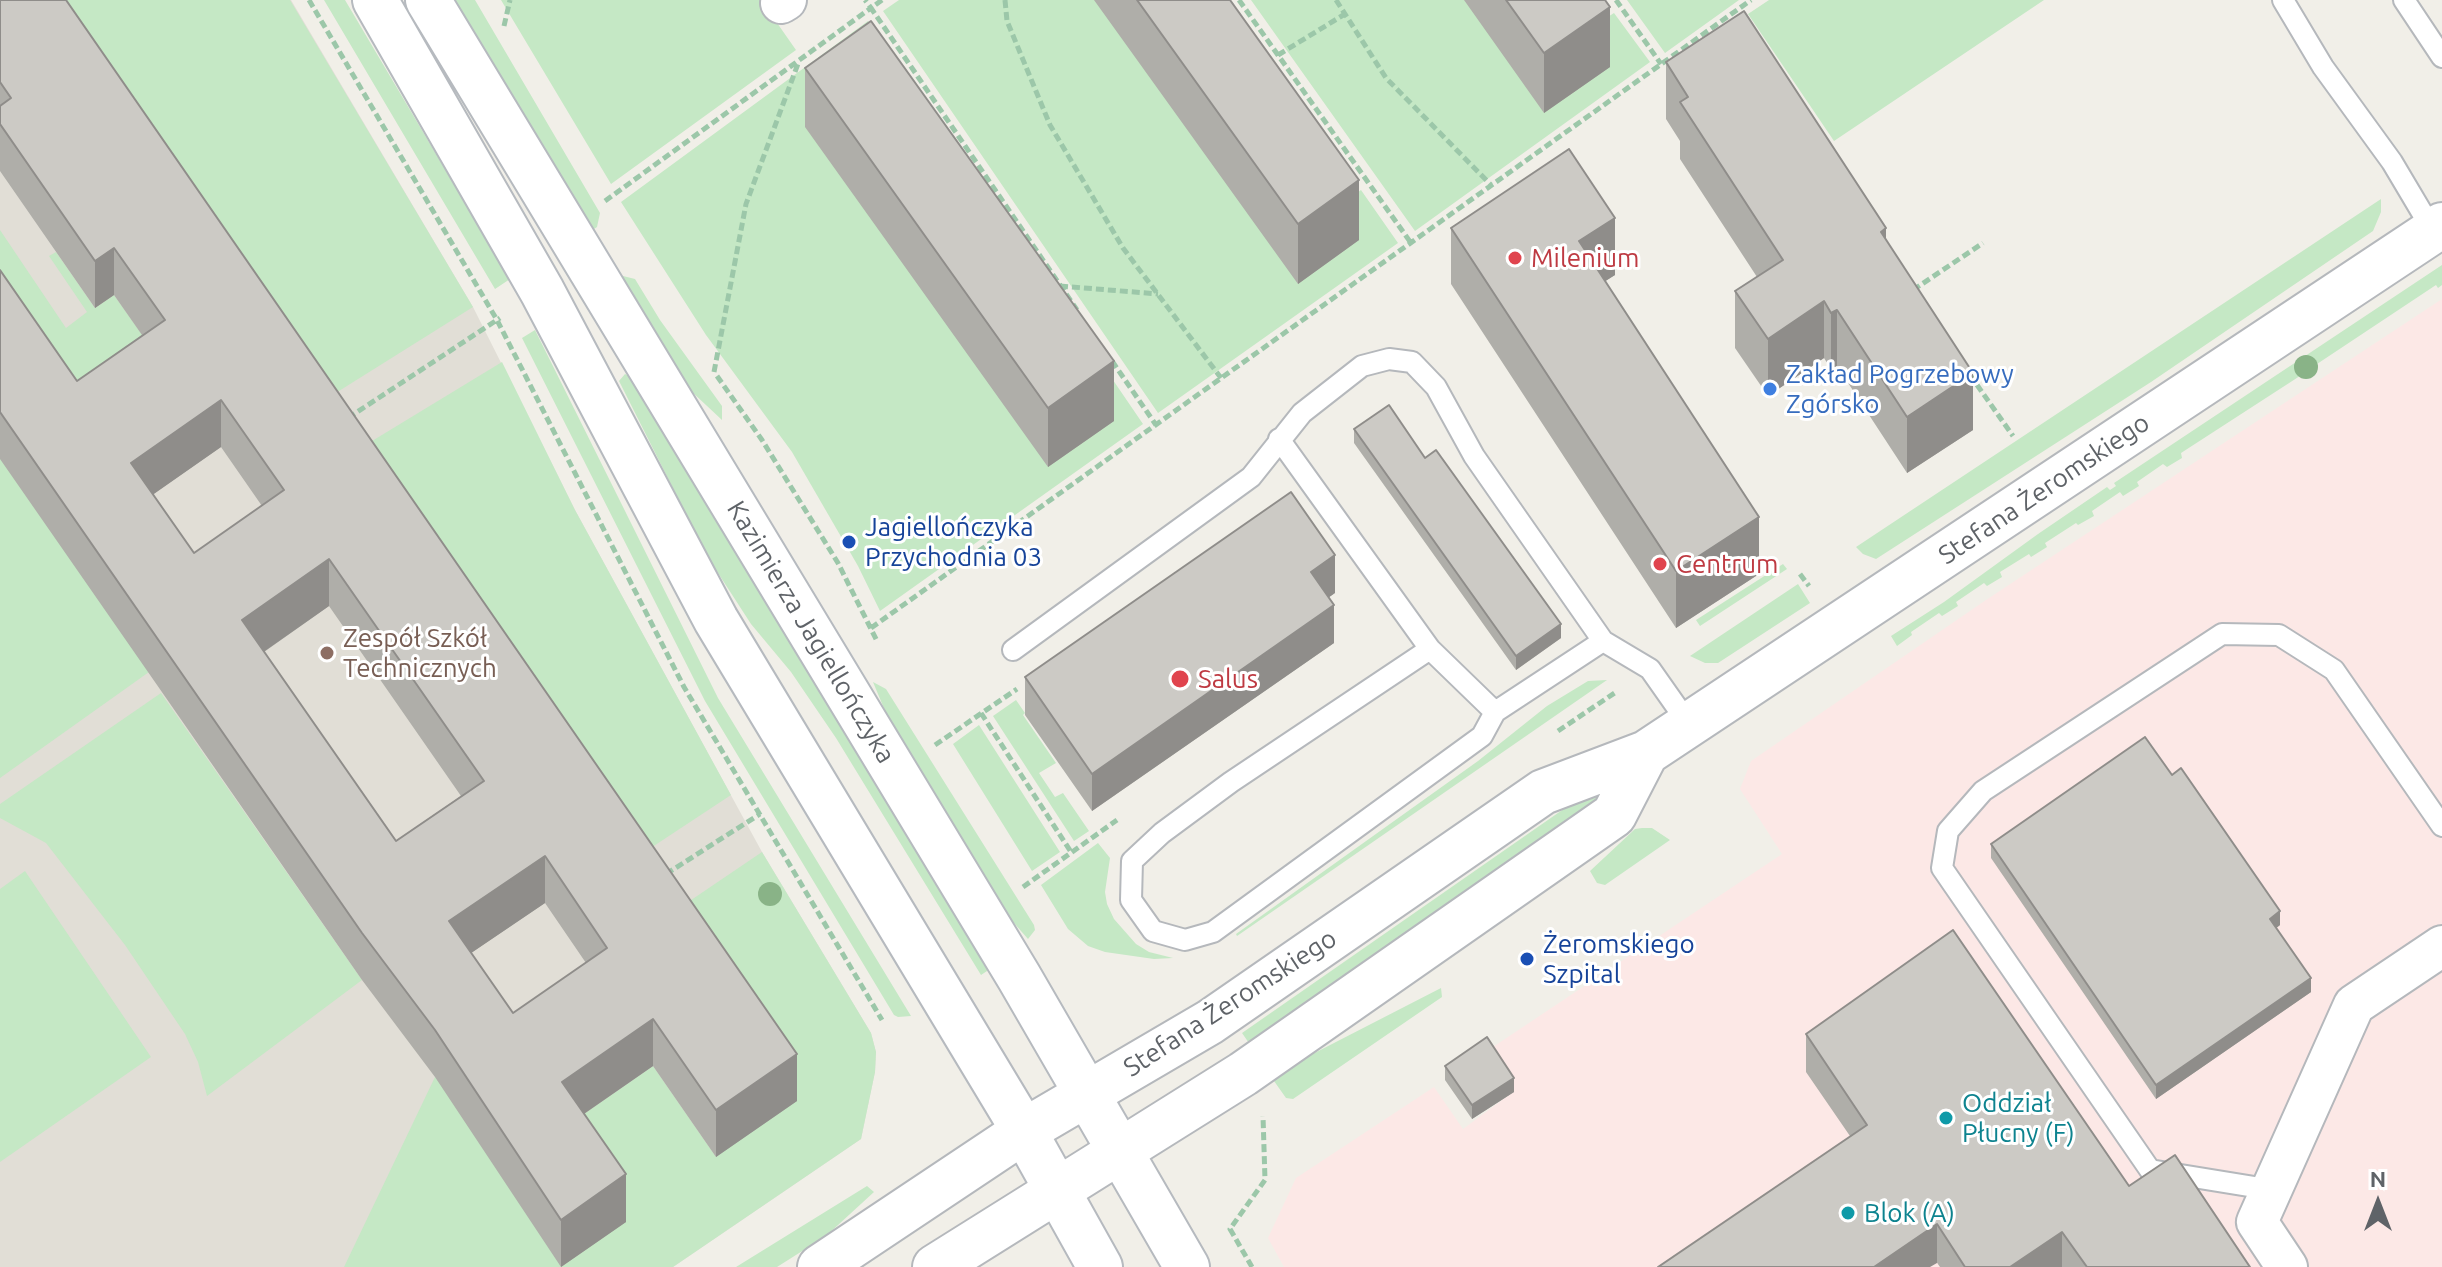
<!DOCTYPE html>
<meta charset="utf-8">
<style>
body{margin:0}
#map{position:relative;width:2442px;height:1267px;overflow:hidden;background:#f1efe8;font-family:Ubuntu,sans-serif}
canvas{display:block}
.north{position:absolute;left:2338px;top:1163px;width:80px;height:80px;-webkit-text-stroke:6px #fff;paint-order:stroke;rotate:0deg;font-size:22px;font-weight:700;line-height:32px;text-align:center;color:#5f6368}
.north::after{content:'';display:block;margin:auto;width:28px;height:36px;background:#5f6368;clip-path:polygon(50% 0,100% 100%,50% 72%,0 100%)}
</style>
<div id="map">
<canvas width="2442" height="1267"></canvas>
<div class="north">N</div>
</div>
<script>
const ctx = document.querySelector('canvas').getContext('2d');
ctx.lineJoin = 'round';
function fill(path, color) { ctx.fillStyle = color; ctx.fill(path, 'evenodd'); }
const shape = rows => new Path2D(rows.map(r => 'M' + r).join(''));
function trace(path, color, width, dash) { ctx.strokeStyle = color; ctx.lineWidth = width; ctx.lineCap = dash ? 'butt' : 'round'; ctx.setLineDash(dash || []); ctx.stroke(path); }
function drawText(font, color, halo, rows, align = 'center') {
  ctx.font = font + ' Ubuntu,sans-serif'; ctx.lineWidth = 6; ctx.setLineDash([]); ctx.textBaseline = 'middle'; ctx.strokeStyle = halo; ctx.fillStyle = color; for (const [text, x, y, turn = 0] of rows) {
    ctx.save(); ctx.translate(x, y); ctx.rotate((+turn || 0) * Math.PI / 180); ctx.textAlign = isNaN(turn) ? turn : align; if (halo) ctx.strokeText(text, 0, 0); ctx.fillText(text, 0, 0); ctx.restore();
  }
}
const education = shape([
 [0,0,291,0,473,307,575,510,762,852,871,1033,876,1052,875,1072,861,1139,673,1267,0,1267]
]);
const medical = shape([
 [2442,299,2442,1267,1284,1267,1268,1238,1296,1178,1434,1087,1463,1129,1513,1092,1487,1051,1782,854,1740,789,1751,761,1986,600]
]);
const green = shape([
 [33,0,290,0,473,307,315,406],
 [324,0,345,0,510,279,495,289],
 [448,0,475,0,600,213,597,227,585,235],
 [501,0,761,0,796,50,611,184],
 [899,0,1226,0,1330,212,1361,190,1398,243,1158,413,883,11],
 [1251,0,1590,0,1577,37,1614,13,1650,62,1415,231],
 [1627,0,1739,0,1665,53],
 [1769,0,2044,0,1834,141,1748,14],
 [868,21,1143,424,880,611,858,566,792,452,706,335,621,202],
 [2381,199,2381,212,2373,231,2151,382,1876,559,1863,554,1856,547],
 [0,230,66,328,87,312,49,256,56,252,95,308,114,295,165,367,77,428,0,317],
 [2442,265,2442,285,2438,288,2436,285,2317,364,2318,367,2305,376,2303,374,2181,453,2182,458,2167,467,2163,464,2137,482,2139,486,2123,496,2120,492,2092,511,2094,516,2078,525,2076,523,2045,543,2047,547,2031,557,2029,554,2000,572,2002,577,1987,586,1984,583,1956,602,1958,606,1942,616,1939,613,1911,632,1912,635,1897,646,1891,636,1944,602,2038,534,2107,487,2110,490,2116,486,2114,483],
 [623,276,635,279,660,320,722,406,722,420,660,362,613,282],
 [535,330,718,698,911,1016,898,1017,894,1015,705,701,522,338],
 [502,362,575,510,731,795,631,861,349,455],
 [625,374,629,376,990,969,981,975,836,738,791,672,751,624,707,556,619,381],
 [0,458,149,672,0,778],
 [1783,564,1787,569,1700,626,1696,620],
 [1798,584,1810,603,1718,663,1705,663,1690,656],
 [1607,680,1237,936,1236,934,1478,761,1547,706,1588,681],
 [873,682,886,689,1034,925,1035,930,1028,939,1000,907,893,730],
 [161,693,362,980,207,1096,198,1062,185,1034,125,945,46,843,0,818,0,804],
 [1016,700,1025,713,1023,715,1056,763,1039,773,1055,797,1063,793,1089,831,1074,841,993,716],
 [979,725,1060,852,1032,871,953,744],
 [1599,793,1601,799,1251,1046,1242,1033,1568,806,1588,794],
 [1642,828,1652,828,1670,840,1605,885,1597,883,1590,871,1635,829],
 [1098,843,1110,858,1105,892,1107,904,1114,919,1136,944,1149,952,1173,958,1154,959,1105,952,1088,946,1068,929,1041,885],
 [762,852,871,1033,876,1052,875,1072,861,1139,673,1267,344,1267,435,1077,562,1129,653,1066,716,1157,669,915],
 [25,871,151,1057,0,1162,0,889],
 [1441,988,1442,997,1293,1099,1286,1098,1274,1081,1299,1061],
 [867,1186,874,1192,826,1236,777,1267,736,1267]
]);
const path = shape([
 [309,0,497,320,684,687,882,1020],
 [882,0,871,8,1077,310],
 [1005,0,1007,21,1050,125,1123,248,1221,378],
 [1239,0,1411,243],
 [1336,0,1386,78,1491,185],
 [1616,0,1661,64],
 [504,26,510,0],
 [1278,55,1345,14],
 [605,201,871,8,865,0],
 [1060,286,1158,294],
 [1913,290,1983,243],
 [1112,361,1156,425],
 [714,372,746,204,799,61],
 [1970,375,2013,436],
 [717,376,762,440,838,563,877,641],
 [348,418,500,318],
 [1800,574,1809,586],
 [871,628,1751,0],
 [981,713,1071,852],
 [1558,731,1616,692],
 [935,745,1017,689],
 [666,874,760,814],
 [1023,887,1117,820],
 [1252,1267,1230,1229,1265,1180,1263,1116]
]);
const service = shape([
 [2283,0,2323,67,2392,162,2433,231],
 [2404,0,2442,57],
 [1279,439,1430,649,1495,712,1603,641,1650,669,1688,723],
 [1430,649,1231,782,1162,833,1132,861,1131,900,1153,931,1185,940,1213,932,1482,736,1495,712],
 [1013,650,1251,477,1302,413,1362,366,1389,359,1412,362,1436,387,1474,456,1603,641],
 [2273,1190,2150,1170,1942,868,1948,831,1983,791,2222,634,2279,635,2334,670,2442,826]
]);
const minor = shape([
 [781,3,786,0],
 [2287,1267,2257,1222,2354,1005,2442,946]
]);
const tertiary = shape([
 [820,1267,1024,1131,1210,1022,1543,792,1646,753,2442,225],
 [935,1267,1243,1074,1614,815,1646,753]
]);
const secondary = shape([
 [375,0,542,291,716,620,1024,1131,1100,1267],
 [428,0,1019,977,1187,1267]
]);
const trees = [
 [2306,367],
 [770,894]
];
const wall = shape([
 [0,0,797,1101,716,1157,653,1066,584,1114,626,1222,561,1267,435,1077,362,980,0,459,0,270,77,381,142,335,114,295,95,308,0,171],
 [221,447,262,506,194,553,153,494],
 [329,606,461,796,396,841,264,652],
 [545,903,586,963,513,1013,471,953],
 [1094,0,1230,0,1359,240,1298,284],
 [1464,0,1605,0,1610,67,1544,113],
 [1666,62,1886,239,1973,430,1907,473,1837,366,1831,369,1824,358,1768,396,1735,348,1735,291,1757,277,1680,159,1680,141,1666,119],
 [805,68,1114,421,1048,467,805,127],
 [1451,228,1615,275,1605,281,1759,574,1676,628,1451,284],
 [1354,429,1425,458,1561,638,1516,670,1354,443],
 [1335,593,1329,597,1334,643,1092,811,1025,715,1025,677],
 [2172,775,2280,925,2276,928,2311,992,2156,1099,1991,858,1991,844],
 [1806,1034,2129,1186,2250,1267,1940,1267,1806,1072],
 [1445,1066,1514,1092,1472,1119,1445,1080]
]);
const shadedWall = shape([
 [1610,7,1610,67,1544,113,1544,53],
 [1359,180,1359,240,1298,284,1298,224],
 [1615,218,1615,275,1579,298,1579,241],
 [1886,228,1886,284,1881,232],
 [114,248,114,295,95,308,95,261],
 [1824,301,1824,358,1768,396,1768,339],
 [1837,310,1837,366,1831,369,1831,313],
 [1114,361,1114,421,1048,467,1048,408],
 [1973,373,1973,430,1907,473,1907,417],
 [221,400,221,447,131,510,131,463],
 [1759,517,1759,574,1676,628,1676,571],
 [1335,555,1335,593,1311,610,1311,572],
 [329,559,329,606,242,667,242,620],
 [1334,605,1334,643,1092,811,1092,774],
 [1561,624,1561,638,1516,670,1516,656],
 [545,856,545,903,449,968,449,921],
 [2280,911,2280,925,2270,933,2270,919],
 [2311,978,2311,992,2156,1099,2156,1085],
 [653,1019,653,1066,562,1129,562,1082],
 [797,1054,797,1101,716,1157,716,1110],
 [1514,1078,1514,1092,1472,1119,1472,1105],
 [626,1174,626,1222,561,1267,561,1220],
 [1937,1224,1937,1263,1930,1267,1874,1267],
 [2062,1232,2062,1267,2010,1267]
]);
const building = shape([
 [0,0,66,0,797,1054,716,1110,653,1019,562,1082,626,1174,561,1220,435,1030,362,933,0,412,0,270,77,381,165,320,114,248,95,261,0,124,0,106,11,98,0,82,0,0],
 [221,400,284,490,194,553,131,463,221,400],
 [329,559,484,781,396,841,242,620,329,559],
 [545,856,607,948,513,1013,449,921,545,856],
 [1137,0,1230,0,1359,180,1298,224,1137,0],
 [1506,0,1605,0,1610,7,1544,53,1506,0],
 [1744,11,1886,228,1881,232,1973,373,1907,417,1837,310,1831,313,1824,301,1768,339,1735,291,1783,260,1680,102,1688,97,1666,62,1744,11],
 [871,21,1114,361,1048,408,805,68,871,21],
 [1569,149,1615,218,1579,241,1759,517,1676,571,1451,228,1569,149],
 [1389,405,1425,458,1436,450,1561,624,1516,656,1354,429,1389,405],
 [1291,492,1335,555,1311,572,1334,605,1092,774,1025,677,1291,492],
 [2145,737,2172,775,2181,768,2280,911,2270,919,2311,978,2156,1085,1991,844,2145,737],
 [1953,930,2129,1186,2175,1155,2250,1267,2087,1267,2062,1232,2010,1267,1965,1267,1937,1224,1874,1267,1658,1267,1867,1125,1806,1034,1953,930],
 [1487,1037,1514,1078,1472,1105,1445,1066,1487,1037]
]);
const markers = [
 [1515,258,8,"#e0444e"],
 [1770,389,8,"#3f7fe0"],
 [849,542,8,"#1a4fb4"],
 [1660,564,8,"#e0444e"],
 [327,653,8,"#8d6e63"],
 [1180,679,10,"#e0444e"],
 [1527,959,8,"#1a4fb4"],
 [1946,1118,8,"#0f9aa8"],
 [1848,1213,8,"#0f9aa8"]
];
const healthNames = [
 ["Milenium",1531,258],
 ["Centrum",1676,564],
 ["Salus",1198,679]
];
const shopNames = [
 ["Zakład Pogrzebowy",1786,374],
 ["Zgórsko",1786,404]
];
const streetNames = [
 ["Stefana Żeromskiego",2044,489,-34],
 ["Kazimierza Jagiellończyka",811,632,59],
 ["Stefana Żeromskiego",1230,1003,-33]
];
const transitNames = [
 ["Jagiellończyka",865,527],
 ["Przychodnia 03",865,557],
 ["Żeromskiego",1543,944],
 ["Szpital",1543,974]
];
const educationNames = [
 ["Zespół Szkół",343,638],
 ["Technicznych",343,668]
];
const cultureNames = [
 ["Oddział",1962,1103],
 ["Płucny (F)",1962,1133],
 ["Blok (A)",1864,1213]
];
fill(education, '#e1ded6');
fill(medical, '#fce8e6');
fill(green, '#c5e8c5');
trace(service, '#b5b8bc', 24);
trace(minor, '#b5b8bc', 44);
trace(tertiary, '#b5b8bc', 48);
trace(secondary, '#b6babf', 48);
trace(path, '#9cc7a9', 5, [8, 4]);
trace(service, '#fff', 20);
trace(minor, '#fff', 40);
trace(tertiary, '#fff', 44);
trace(secondary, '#fff', 44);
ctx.fillStyle = '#89b387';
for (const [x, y] of trees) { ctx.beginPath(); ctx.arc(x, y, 12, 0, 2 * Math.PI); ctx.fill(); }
fill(wall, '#afaea9');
fill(shadedWall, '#8f8d8a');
fill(building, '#cccac5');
trace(building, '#8f8d8a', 2);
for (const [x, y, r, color] of markers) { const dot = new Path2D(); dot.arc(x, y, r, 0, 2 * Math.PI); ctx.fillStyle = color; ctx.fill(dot); trace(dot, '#fff', 3); }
drawText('26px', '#be3a42', '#fff', healthNames, 'left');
drawText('26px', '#366cbe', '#fff', shopNames, 'left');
drawText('26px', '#5f6368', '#fff', streetNames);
drawText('26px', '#164399', '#fff', transitNames, 'left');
drawText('26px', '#785e54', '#fff', educationNames, 'left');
drawText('26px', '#0d838f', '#fff', cultureNames, 'left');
</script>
